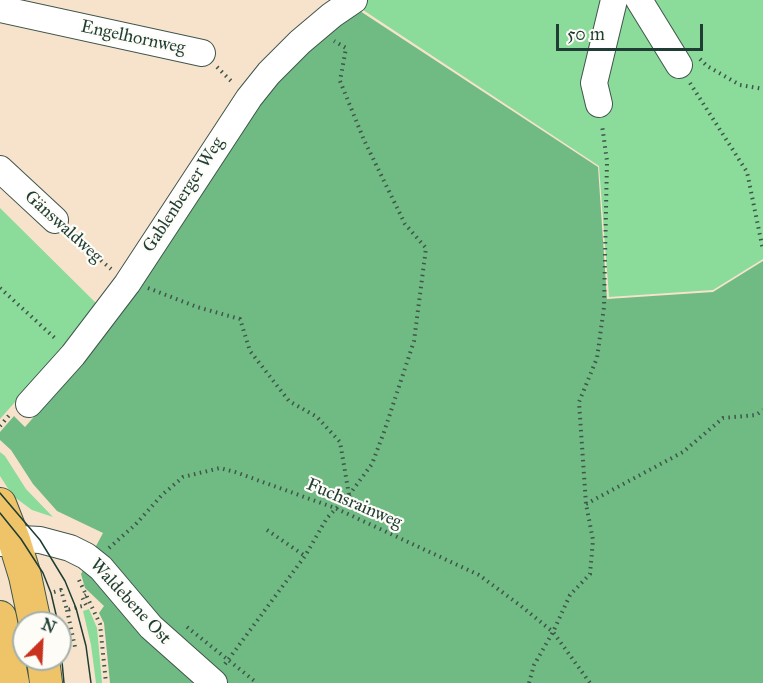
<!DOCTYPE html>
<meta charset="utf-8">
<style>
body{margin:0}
#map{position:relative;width:763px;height:683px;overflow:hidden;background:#f7e3cc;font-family:"IM FELL Great Primer",serif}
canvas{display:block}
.north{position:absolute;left:12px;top:611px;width:60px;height:60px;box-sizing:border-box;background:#fdfcf7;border:2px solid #a4b0a9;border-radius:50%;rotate:24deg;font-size:16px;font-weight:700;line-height:24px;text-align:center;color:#1f3d34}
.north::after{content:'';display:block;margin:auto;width:21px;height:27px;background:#c8321e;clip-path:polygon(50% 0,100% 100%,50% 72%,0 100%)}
.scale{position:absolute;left:556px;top:24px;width:147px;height:27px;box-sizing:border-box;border:3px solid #1f3d34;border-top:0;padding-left:8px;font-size:18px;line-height:21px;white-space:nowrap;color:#1f3d34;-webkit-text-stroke:4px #fdfcf7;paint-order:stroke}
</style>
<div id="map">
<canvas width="763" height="683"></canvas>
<div class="north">N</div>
<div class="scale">50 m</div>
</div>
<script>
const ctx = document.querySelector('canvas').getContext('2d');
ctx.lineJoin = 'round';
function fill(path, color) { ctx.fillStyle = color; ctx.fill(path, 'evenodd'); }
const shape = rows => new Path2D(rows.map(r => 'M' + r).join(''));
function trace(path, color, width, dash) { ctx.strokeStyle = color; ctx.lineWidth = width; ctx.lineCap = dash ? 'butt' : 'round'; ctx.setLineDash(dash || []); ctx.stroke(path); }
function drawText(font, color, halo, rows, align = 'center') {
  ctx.font = font + ' "IM FELL Great Primer",serif'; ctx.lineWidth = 4.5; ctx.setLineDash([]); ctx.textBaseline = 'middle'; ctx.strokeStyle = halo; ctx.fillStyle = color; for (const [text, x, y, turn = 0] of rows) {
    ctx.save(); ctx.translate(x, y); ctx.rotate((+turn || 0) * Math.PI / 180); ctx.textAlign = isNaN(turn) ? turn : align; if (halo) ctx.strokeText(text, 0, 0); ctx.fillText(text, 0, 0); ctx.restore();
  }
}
const green = shape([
 [359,0,763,0,763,259,713,290,609,297,599,166,354,4],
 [0,208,96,303,55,357,0,419],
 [0,452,5,456,26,489,53,517,32,510,13,496,0,476],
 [89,609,97,628,102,683,96,683,91,645,83,611]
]);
const forest = shape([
 [360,11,598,167,607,299,713,292,763,261,763,683,110,683,104,623,99,613,104,606,85,588,81,574,103,533,57,511,33,484,11,450,0,440,0,432,14,416,25,427,81,363,255,100,308,43]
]);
const path = shape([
 [700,59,707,66,740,85,763,89],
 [217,67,233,83],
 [690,83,747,172,763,250],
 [69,233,111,269],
 [0,288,57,340],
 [148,288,197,307,240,319,250,351,289,401,317,417,340,442,349,495],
 [0,426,11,413],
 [586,504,683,452,723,418,756,415,763,410],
 [267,530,305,556],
 [109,548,135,525,162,495,183,477,220,468,235,472,335,508,479,575,521,606,553,632,590,683],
 [79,580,100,624,106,683],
 [54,592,61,590,67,610,86,605,82,597,86,595],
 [67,610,75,647],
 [187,627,257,683],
 [225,664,305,556,327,518,349,495,372,464,384,432,414,341,426,248,405,224,364,140,340,81,346,48,334,41],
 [529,683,534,665,553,632,570,595,590,574,593,540,586,504,579,402,597,358,604,307,607,161,602,125]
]);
const minor = shape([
 [639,0,679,65],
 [0,9,202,53],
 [599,104,594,83,614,0],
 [0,169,55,220],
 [29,404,73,355,127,284,249,98,269,73,300,42,332,15,354,0],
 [0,543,21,539,40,540,70,548,86,556,101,568,151,627,214,683]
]);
const major = shape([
 [0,504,14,540,25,576,35,623],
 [0,617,13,683],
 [43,659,46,683]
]);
const tram = shape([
 [0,493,40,540,65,581,76,608,86,646,91,683],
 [0,513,21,539,43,573,51,593,58,623],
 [60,640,64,683]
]);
const streetNames = [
 ["Engelhornweg",133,38,12],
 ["Gablenberger Weg",184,195,-57],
 ["Gänswaldweg",63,227,42],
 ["Fuchsrainweg",354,504,23],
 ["Waldebene Ost",130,602,47]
];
fill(green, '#8bdb9b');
fill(forest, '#70bb83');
trace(minor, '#3f564b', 28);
trace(major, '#3f564b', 34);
trace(path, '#3f564b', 4, [1.5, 4.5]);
trace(minor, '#fff', 26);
trace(major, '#efc469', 32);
trace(tram, '#1f3d34', 1.5);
drawText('18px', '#1f3d34', '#fdfcf7', streetNames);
</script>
